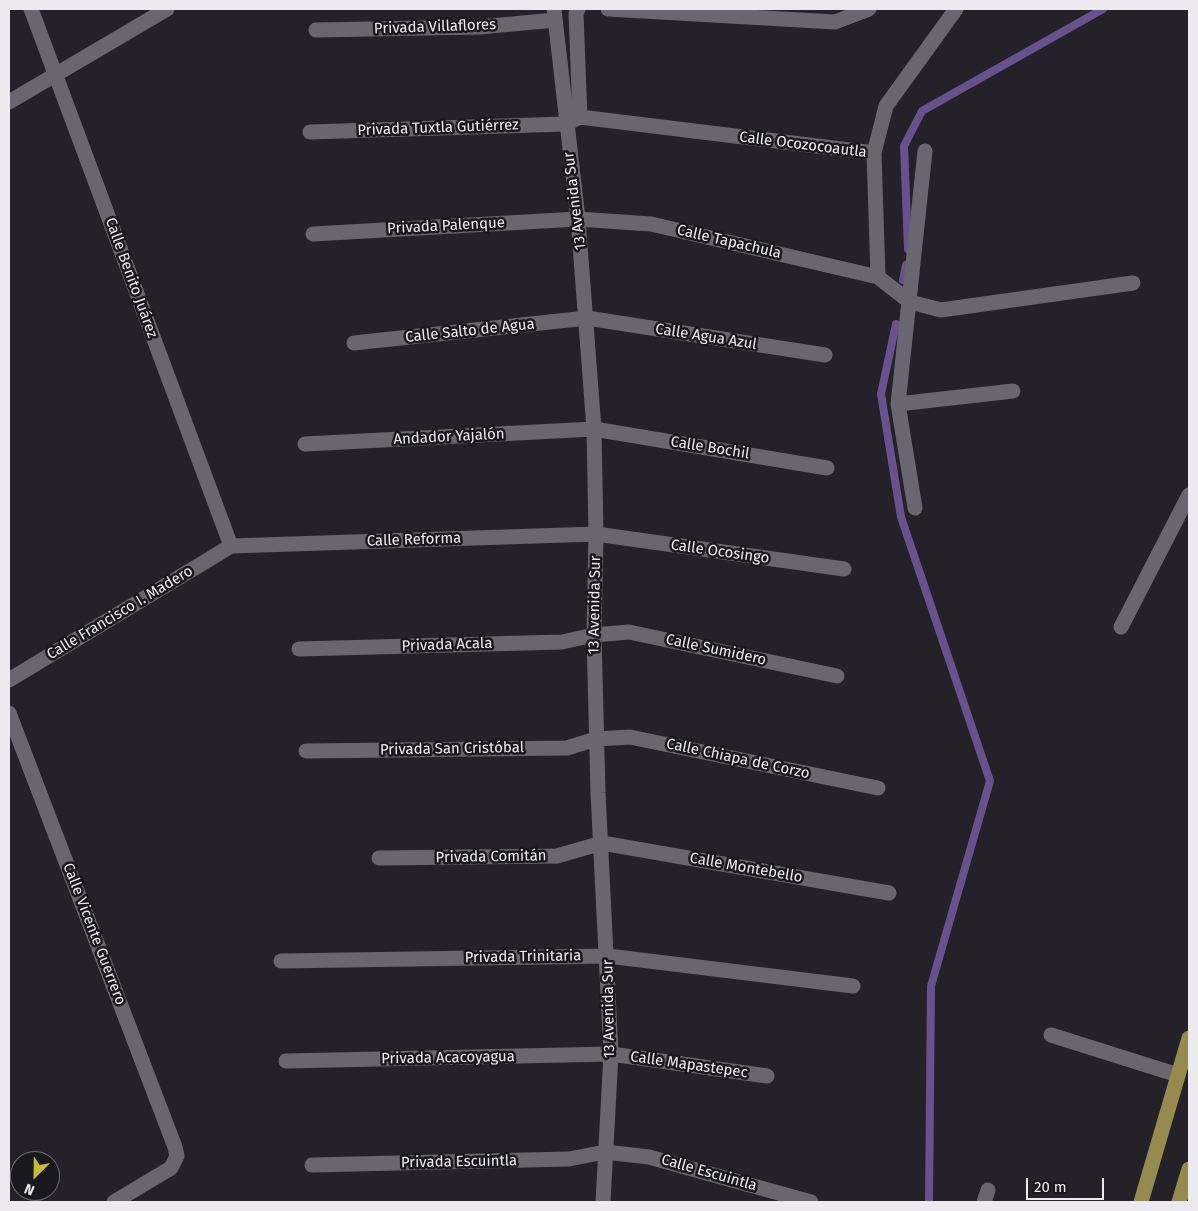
<!DOCTYPE html>
<meta charset="utf-8">
<style>
body{margin:0}
#map{position:relative;width:1198px;height:1211px;overflow:hidden;background:#242129;font-family:"Fira Sans",sans-serif}
canvas{display:block}
.frame{position:absolute;inset:0;border:10px solid #eceaef;pointer-events:none}
.north{position:absolute;left:10px;top:1151px;width:50px;height:50px;box-sizing:border-box;background:#1a181f;border:1px solid #6e6c72;border-radius:50%;rotate:203deg;font-size:14px;font-weight:700;line-height:20px;text-align:center;color:#eceaef}
.north::after{content:'';display:block;margin:auto;width:18px;height:22px;background:#cbba39;clip-path:polygon(50% 0,100% 100%,50% 72%,0 100%)}
.scale{position:absolute;left:1026px;top:1178px;width:78px;height:22px;box-sizing:border-box;border:2px solid #eceaef;border-top:0;padding-left:6px;font-size:15px;line-height:18px;white-space:nowrap;color:#eceaef;-webkit-text-stroke:4px #1a181f;paint-order:stroke}
</style>
<div id="map">
<canvas width="1198" height="1211"></canvas>
<div class="frame"></div>
<div class="north">N</div>
<div class="scale">20 m</div>
</div>
<script>
const ctx = document.querySelector('canvas').getContext('2d');
ctx.lineJoin = 'round';
const shape = rows => new Path2D(rows.map(r => 'M' + r).join(''));
function trace(path, color, width, dash) { ctx.strokeStyle = color; ctx.lineWidth = width; ctx.lineCap = dash ? 'butt' : 'round'; ctx.setLineDash(dash || []); ctx.stroke(path); }
function drawText(font, color, halo, rows, align = 'center') {
  ctx.font = font + ' "Fira Sans",sans-serif'; ctx.lineWidth = 5; ctx.setLineDash([]); ctx.textBaseline = 'middle'; ctx.strokeStyle = halo; ctx.fillStyle = color; for (const [text, x, y, turn = 0] of rows) {
    ctx.save(); ctx.translate(x, y); ctx.rotate((+turn || 0) * Math.PI / 180); ctx.textAlign = isNaN(turn) ? turn : align; if (halo) ctx.strokeText(text, 0, 0); ctx.fillText(text, 0, 0); ctx.restore();
  }
}
const stream = shape([
 [908,249,904,146,922,111,1103,9],
 [903,280,906,265],
 [896,324,881,394,901,517,990,781,931,986,929,1202]
]);
const minor = shape([
 [31,9,231,546],
 [554,9,578,219,594,429,596,534,594,635,598,793,611,1054,603,1202],
 [578,9,576,14,580,117],
 [608,9,835,22,869,9],
 [316,30,480,27,555,20],
 [9,102,167,9],
 [310,132,566,124,580,117,874,153],
 [313,234,578,219,651,224,878,277,910,302,941,310,1133,283],
 [878,277,874,153,886,106,956,9],
 [354,343,587,318,825,355],
 [898,404,1013,391],
 [305,444,594,429,827,468],
 [915,508,898,404,925,151],
 [1121,627,1189,495],
 [299,649,562,642,594,635,629,632,837,676],
 [9,680,231,546,596,534,844,569],
 [9,713,175,1147,177,1156,171,1168,114,1202],
 [306,751,567,748,596,739,630,737,878,788],
 [379,858,557,856,602,843,889,893],
 [281,961,608,956,853,986],
 [1051,1035,1178,1075],
 [286,1061,611,1054,767,1076],
 [312,1165,569,1159,605,1152,649,1157,811,1202],
 [984,1202,988,1190]
]);
const major = shape([
 [1141,1202,1189,1038],
 [1179,1202,1189,1169]
]);
const streetNames = [
 ["Privada Villaflores",435,27,-2],
 ["Privada Tuxtla Gutiérrez",438,128,-2],
 ["Calle Ocozocoautla",803,145,7],
 ["13 Avenida Sur",575,201,-97],
 ["Privada Palenque",446,226,-3],
 ["Calle Tapachula",729,242,13],
 ["Calle Benito Juárez",131,278,70],
 ["Calle Salto de Agua",470,331,-6],
 ["Calle Agua Azul",706,337,9],
 ["Andador Yajalón",449,437,-3],
 ["Calle Bochil",710,448,9],
 ["Calle Reforma",414,540,-2],
 ["Calle Ocosingo",720,552,8],
 ["13 Avenida Sur",595,605,-89],
 ["Calle Francisco I. Madero",120,613,-31],
 ["Privada Acala",447,645,-2],
 ["Calle Sumidero",716,650,12],
 ["Privada San Cristóbal",452,749,-1],
 ["Calle Chiapa de Corzo",738,759,12],
 ["Privada Comitán",491,857,-1],
 ["Calle Montebello",746,868,10],
 ["Calle Vicente Guerrero",94,934,69],
 ["Privada Trinitaria",523,957,-1],
 ["13 Avenida Sur",609,1009,-91],
 ["Privada Acacoyagua",448,1058,-1],
 ["Calle Mapastepec",689,1065,8],
 ["Privada Escuintla",459,1162,-1],
 ["Calle Escuintla",709,1173,16]
];
trace(stream, '#68528d', 8);
trace(minor, '#69666f', 15);
trace(major, '#958b4e', 15);
drawText('15px', '#eceaef', '#1a181f', streetNames);
</script>
